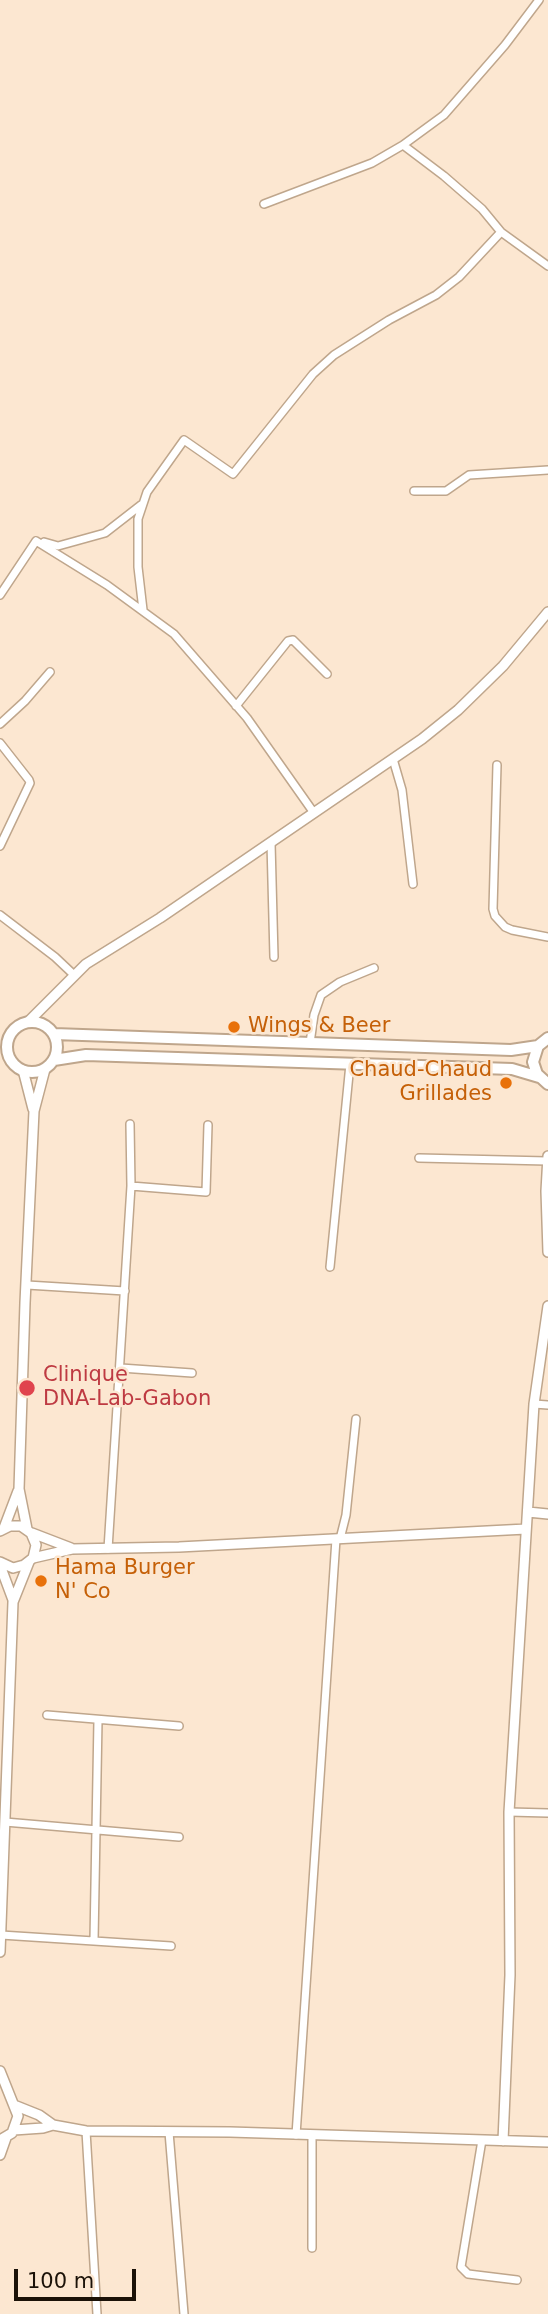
<!DOCTYPE html>
<style>
body{margin:0}
#map{position:relative;width:548px;height:2314px;overflow:hidden;background:#fce7d1;font-family:"DejaVu Sans",sans-serif}
canvas{display:block}
.scale{position:absolute;left:14px;top:2269px;width:122px;height:32px;box-sizing:border-box;border:4px solid #1b1208;border-top:0;padding-left:9px;font-size:21px;line-height:24px;white-space:nowrap;color:#1b1208;-webkit-text-stroke:5px #fce7d1;paint-order:stroke}
</style>
<div id="map">
<canvas width="548" height="2314"></canvas>
<div class="scale">100 m</div>
</div>
<script>
const ctx = document.querySelector('canvas').getContext('2d');
ctx.lineJoin = 'round';
const shape = rows => new Path2D(rows.map(r => 'M' + r).join(''));
function trace(path, color, width, dash) { ctx.strokeStyle = color; ctx.lineWidth = width; ctx.lineCap = dash ? 'butt' : 'round'; ctx.setLineDash(dash || []); ctx.stroke(path); }
function drawText(font, color, halo, rows, align = 'center') {
  ctx.font = font + ' "DejaVu Sans",sans-serif'; ctx.lineWidth = 5; ctx.setLineDash([]); ctx.textBaseline = 'middle'; ctx.strokeStyle = halo; ctx.fillStyle = color; for (const [text, x, y, turn = 0] of rows) {
    ctx.save(); ctx.translate(x, y); ctx.rotate((+turn || 0) * Math.PI / 180); ctx.textAlign = isNaN(turn) ? turn : align; if (halo) ctx.strokeText(text, 0, 0); ctx.fillText(text, 0, 0); ctx.restore();
  }
}
const minor = shape([
 [403,145,444,176,482,209,501,232,548,266],
 [264,204,372,163,403,145,444,115,505,45,539,0],
 [414,491,446,491,469,475,548,470],
 [36,541,107,585,174,634,247,718,314,813],
 [44,542,58,546,105,533,141,505],
 [0,595,36,541],
 [143,610,138,567,138,519,147,492,184,440,233,474,313,374,334,355,389,320,436,295,459,277,501,232],
 [236,706,288,641,293,640,327,674],
 [0,724,25,701,50,672],
 [0,743,29,780,30,783,0,846],
 [393,759,402,790,413,884],
 [497,765,493,909,495,916,505,927,512,930,548,937],
 [271,843,274,957],
 [0,915,55,957,73,974],
 [310,1043,314,1015,321,995,340,982,374,968],
 [130,1124,131,1186],
 [419,1158,547,1161],
 [330,1267,350,1064],
 [27,1285,125,1291],
 [121,1368,192,1373],
 [534,1404,548,1405],
 [340,1539,346,1515,356,1419],
 [108,1549,131,1186,206,1192,208,1125],
 [47,1715,179,1726],
 [509,1812,548,1813],
 [5,1822,179,1837],
 [1,1935,171,1946],
 [94,1940,98,1720],
 [86,2131,97,2314],
 [169,2132,184,2314],
 [296,2135,336,1539],
 [312,2135,312,2248],
 [482,2140,461,2267,468,2274,517,2280]
]);
const tertiary = shape([
 [29,1021,86,964,160,918,422,739,458,710,503,666,548,612],
 [23,1070,33,1109],
 [548,1156,546,1191,548,1252],
 [528,1512,548,1514],
 [4,1528,18,1491],
 [27,1529,19,1489,25,1303,34,1111,45,1069],
 [0,1531,10,1526,21,1526,31,1533,36,1545,33,1558,24,1565,13,1568,0,1562],
 [32,1533,71,1548],
 [33,1558,72,1549,179,1547,526,1529],
 [0,1565,13,1600],
 [0,1952,13,1602,29,1562],
 [0,2071,18,2116,12,2133,0,2140],
 [14,2105,39,2115,53,2125,86,2131,230,2132,548,2142],
 [14,2130,43,2128,53,2125],
 [503,2141,510,1975,509,1812,534,1404,548,1306],
 [0,2155,6,2138]
]);
const secondary = shape([
 '7 1047a25 25 0 1 1 50 0a25 25 0 1 1-50 0Z',
 [54,1034,511,1050,538,1046],
 [548,1038,538,1046,533,1062,537,1074,548,1084],
 [54,1060,86,1055,512,1069,539,1077]
]);
const markers = [
 [234,1027,7,"#e8710a"],
 [506,1083,7,"#e8710a"],
 [27,1388,9,"#e0444e"],
 [41,1581,7,"#e8710a"]
];
const foodNames = [
 ["Wings & Beer",248,1027],
 ["Chaud-Chaud",492,1071,"right"],
 ["Grillades",492,1095,"right"],
 ["Hama Burger",55,1569],
 ["N' Co",55,1593]
];
const healthNames = [
 ["Clinique",43,1376],
 ["DNA-Lab-Gabon",43,1400]
];
trace(minor, '#bfa68c', 10);
trace(tertiary, '#bfa68c', 12);
trace(secondary, '#bfa68c', 14);
trace(minor, '#fff', 7);
trace(tertiary, '#fff', 9);
trace(secondary, '#fff', 10);
for (const [x, y, r, color] of markers) { const dot = new Path2D(); dot.arc(x, y, r, 0, 2 * Math.PI); ctx.fillStyle = color; ctx.fill(dot); trace(dot, '#fce7d1', 2.5); }
drawText('21px', '#c56008', '#fce7d1', foodNames, 'left');
drawText('21px', '#be3a42', '#fce7d1', healthNames, 'left');
</script>
